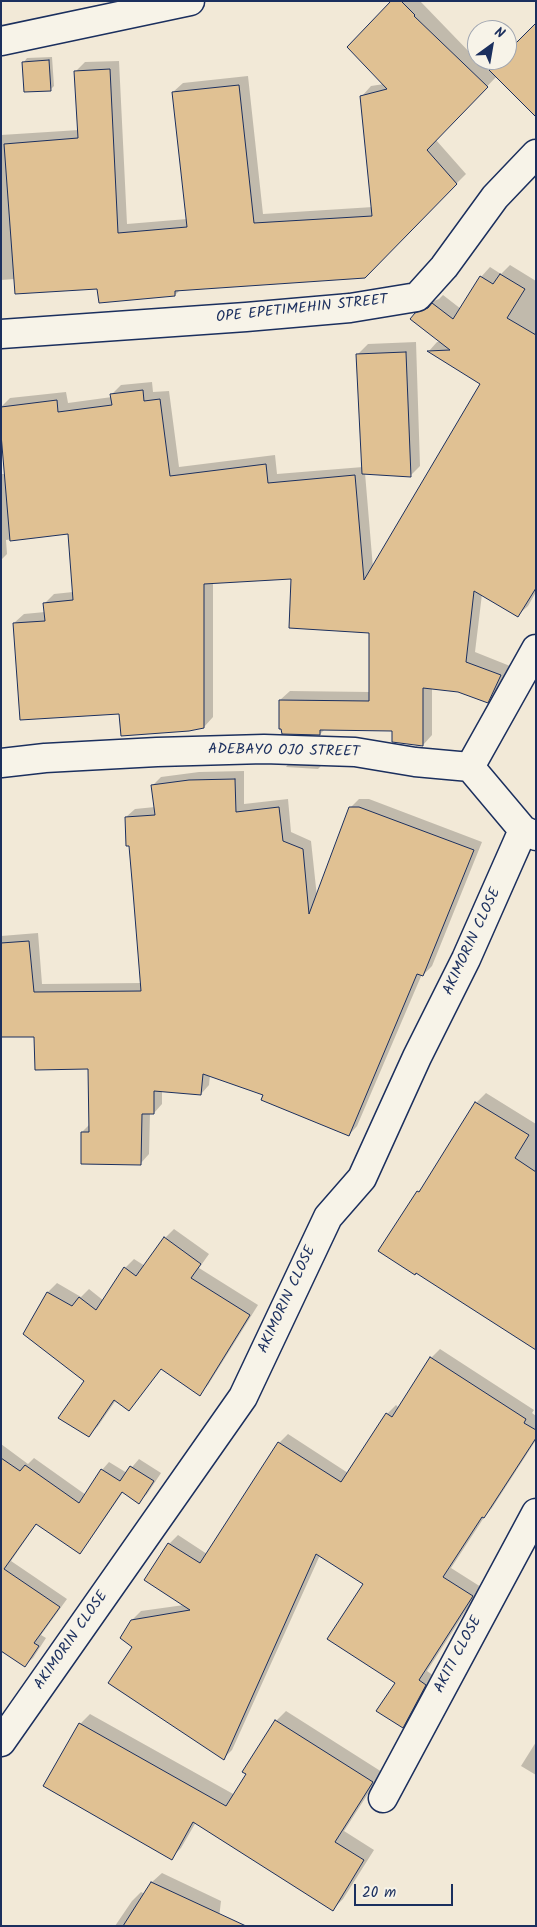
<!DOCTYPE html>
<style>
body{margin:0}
#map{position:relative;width:537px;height:1927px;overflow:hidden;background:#f2e9d7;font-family:Kalam,sans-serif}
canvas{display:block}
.frame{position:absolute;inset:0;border:2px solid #1b2f5e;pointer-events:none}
.north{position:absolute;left:467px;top:20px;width:50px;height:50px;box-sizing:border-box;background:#f7f3e8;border:1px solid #9fa5b1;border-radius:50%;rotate:32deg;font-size:14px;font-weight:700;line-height:20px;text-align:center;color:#1b2f5e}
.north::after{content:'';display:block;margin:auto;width:18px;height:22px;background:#1b2f5e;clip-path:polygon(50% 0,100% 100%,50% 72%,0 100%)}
.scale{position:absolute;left:354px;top:1884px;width:99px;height:22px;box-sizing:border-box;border:2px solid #1b2f5e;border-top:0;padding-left:6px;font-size:15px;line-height:18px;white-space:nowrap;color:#1b2f5e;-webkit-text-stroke:4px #f7f3e8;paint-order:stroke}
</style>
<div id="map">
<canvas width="537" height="1927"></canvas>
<div class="frame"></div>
<div class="north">N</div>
<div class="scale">20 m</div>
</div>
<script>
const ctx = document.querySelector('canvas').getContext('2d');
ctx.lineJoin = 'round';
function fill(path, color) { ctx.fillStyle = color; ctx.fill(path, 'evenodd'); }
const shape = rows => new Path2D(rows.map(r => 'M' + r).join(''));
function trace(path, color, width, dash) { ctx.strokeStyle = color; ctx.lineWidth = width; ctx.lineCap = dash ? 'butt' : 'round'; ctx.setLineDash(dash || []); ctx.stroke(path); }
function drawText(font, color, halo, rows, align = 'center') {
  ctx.font = font + ' Kalam,sans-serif'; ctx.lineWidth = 5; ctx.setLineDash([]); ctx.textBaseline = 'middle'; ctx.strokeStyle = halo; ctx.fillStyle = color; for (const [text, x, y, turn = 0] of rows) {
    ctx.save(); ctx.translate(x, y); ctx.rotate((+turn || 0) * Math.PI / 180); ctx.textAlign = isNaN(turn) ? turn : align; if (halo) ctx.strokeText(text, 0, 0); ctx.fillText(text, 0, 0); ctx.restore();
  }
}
const shadow = shape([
 [393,1,420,1,477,60,490,71,501,60,507,60,507,53,536,24,497,76,436,140,466,174,364,276,181,289,175,295,15,279,1,280,1,135,79,130,76,71,85,62,119,61,127,224,187,219,173,92,183,83,248,76,263,214,373,207,362,96,371,86,384,84],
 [52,57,54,86,50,90,24,62,27,58],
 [510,265,536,281,536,592,528,606,518,615,482,594,475,652,510,666,497,692,487,702,458,691,432,688,432,735,423,745,393,730,325,729,320,734,280,700,290,691,370,692,370,631,292,577,213,582,213,717,204,727,120,712,14,623,24,614,45,612,45,603,54,594,73,592,69,532,6,540,7,554,1,560,1,474,6,474,1,407,10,398,66,392,68,403,112,397,112,394,121,385,152,382,153,392,169,391,179,467,275,455,277,474,363,467,358,354,368,344,416,342,420,466,410,476,365,473,373,568,481,383,429,351,437,342,442,342,416,314,426,304,439,299,443,295,461,309,481,277,490,267,501,274],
 [290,762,322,763,322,765,318,769,286,767],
 [244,771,244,804,288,799,291,832,311,841,317,897,350,808,359,799,369,799,482,842,432,966,423,975,422,974,357,1126,349,1135,265,1095,210,1075,209,1085,201,1094,162,1090,162,1104,154,1113,150,1113,149,1154,141,1163,82,1132,90,1124,89,1067,36,1036,1,1036,1,936,38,933,42,984,142,983,135,892,126,817,135,809,155,807,152,786,161,777,199,772],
 [486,1093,536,1124,536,1349,418,1192,425,1185,476,1103],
 [174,1229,209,1254,199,1268,258,1305,208,1385,199,1394,162,1368,128,1409,116,1400,98,1426,89,1435,86,1381,24,1334,48,1292,57,1283,81,1297,89,1289,104,1301,125,1268,134,1259,145,1266,165,1238],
 [440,1349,534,1410,532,1413,536,1416,536,1440,492,1508,485,1516,451,1568,481,1587,427,1671,434,1676,411,1718,403,1726,397,1682,364,1584,320,1555,232,1750,224,1758,134,1647,132,1620,141,1611,184,1605,146,1580,169,1544,178,1535,207,1554,279,1443,288,1434,348,1473,387,1414,396,1405,399,1408,431,1358],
 [1,1444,28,1464,34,1458,86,1495,102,1470,109,1462,127,1473,139,1459,161,1473,147,1494,139,1502,123,1492,87,1544,79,1552,37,1523,11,1561,67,1599,41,1635,46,1638,33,1658,25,1665,1,1649],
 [286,1711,382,1772,344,1831,374,1850,343,1899,333,1909,196,1822,181,1848,171,1858,80,1724,90,1714,235,1795,276,1721],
 [536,1742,536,1775,521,1766],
 [162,1873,221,1901,218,1926,115,1926,132,1901,141,1892,145,1894,152,1882]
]);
const building = shape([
 [391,1,401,1,415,15,414,16,488,87,427,150,457,184,365,278,175,291,175,296,99,303,97,289,15,294,4,144,78,138,74,71,110,69,118,233,187,227,172,92,239,85,254,223,372,216,360,96,387,89,347,47,391,1],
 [536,23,536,117,489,70,499,60,507,60,507,52,536,23],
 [49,60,51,91,24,92,22,62,49,60],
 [500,274,525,289,507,318,536,335,536,588,518,617,474,591,466,662,501,675,488,703,458,692,423,688,423,746,392,742,392,731,320,730,320,735,282,734,281,729,279,729,279,700,369,701,369,633,289,628,291,579,204,584,204,728,189,731,121,736,119,714,20,720,13,623,45,621,43,603,73,600,68,534,10,541,1,434,1,407,57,400,58,412,112,405,110,394,143,390,144,401,160,399,170,476,266,464,268,483,355,475,364,580,480,384,427,351,450,350,410,319,415,313,428,308,432,303,453,319,480,276,493,284,500,274],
 [406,352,411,477,362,474,356,354,406,352],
 [235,779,236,812,279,807,283,841,303,849,309,914,349,807,359,807,474,850,423,976,417,974,349,1136,261,1100,263,1095,203,1074,201,1095,154,1091,154,1114,142,1114,141,1165,81,1164,81,1132,89,1132,88,1069,35,1070,34,1037,1,1037,1,943,29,941,34,992,141,991,133,892,129,846,126,846,125,817,155,815,151,785,189,780,235,779],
 [475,1102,529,1135,515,1158,536,1172,536,1350,416,1273,415,1275,378,1251,417,1191,419,1192,475,1102],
 [164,1237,201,1264,191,1278,250,1315,200,1396,161,1369,129,1411,114,1400,89,1437,58,1418,84,1381,23,1334,47,1292,72,1306,79,1297,96,1310,124,1267,136,1276,164,1237],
 [430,1357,526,1419,524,1423,536,1430,536,1438,484,1518,482,1517,443,1577,473,1596,419,1680,426,1685,403,1728,376,1711,395,1683,327,1639,363,1584,316,1554,224,1760,108,1683,132,1647,120,1638,131,1620,190,1610,144,1580,168,1543,200,1563,278,1442,341,1482,386,1413,392,1417,430,1357],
 [1,1458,20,1471,25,1465,79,1503,101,1469,120,1481,130,1466,154,1481,139,1504,122,1492,80,1554,36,1524,4,1569,60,1607,34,1643,39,1646,25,1667,1,1651,1,1458],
 [275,1720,373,1782,335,1842,364,1860,333,1911,193,1822,172,1860,43,1786,79,1723,226,1806,246,1774,242,1772,275,1720],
 [151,1882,246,1926,123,1926,151,1882]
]);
const minor = shape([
 [1,41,190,1],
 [1,334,246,317,350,308,417,297,444,267,495,197,536,154],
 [1,763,45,758,157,752,264,749,355,752,415,762,470,767,523,830,536,836],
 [470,767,536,649],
 [1,1742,243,1397,328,1217,362,1178,417,1057,466,959,523,830],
 [383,1798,536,1513]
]);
const streetNames = [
 ["OPE EPETIMEHIN STREET",302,310,-6],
 ["ADEBAYO OJO STREET",284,752,1],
 ["AKIMORIN CLOSE",473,942,-65],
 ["AKIMORIN CLOSE",288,1300,-65],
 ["AKIMORIN CLOSE",72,1641,-55],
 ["AKITI CLOSE",459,1655,-62]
];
fill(shadow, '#0003');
fill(building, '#e0c193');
trace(building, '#1b2f5e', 1);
trace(minor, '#1b2f5e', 31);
trace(minor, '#f7f3e8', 28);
drawText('15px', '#1b2f5e', '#f7f3e8', streetNames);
</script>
